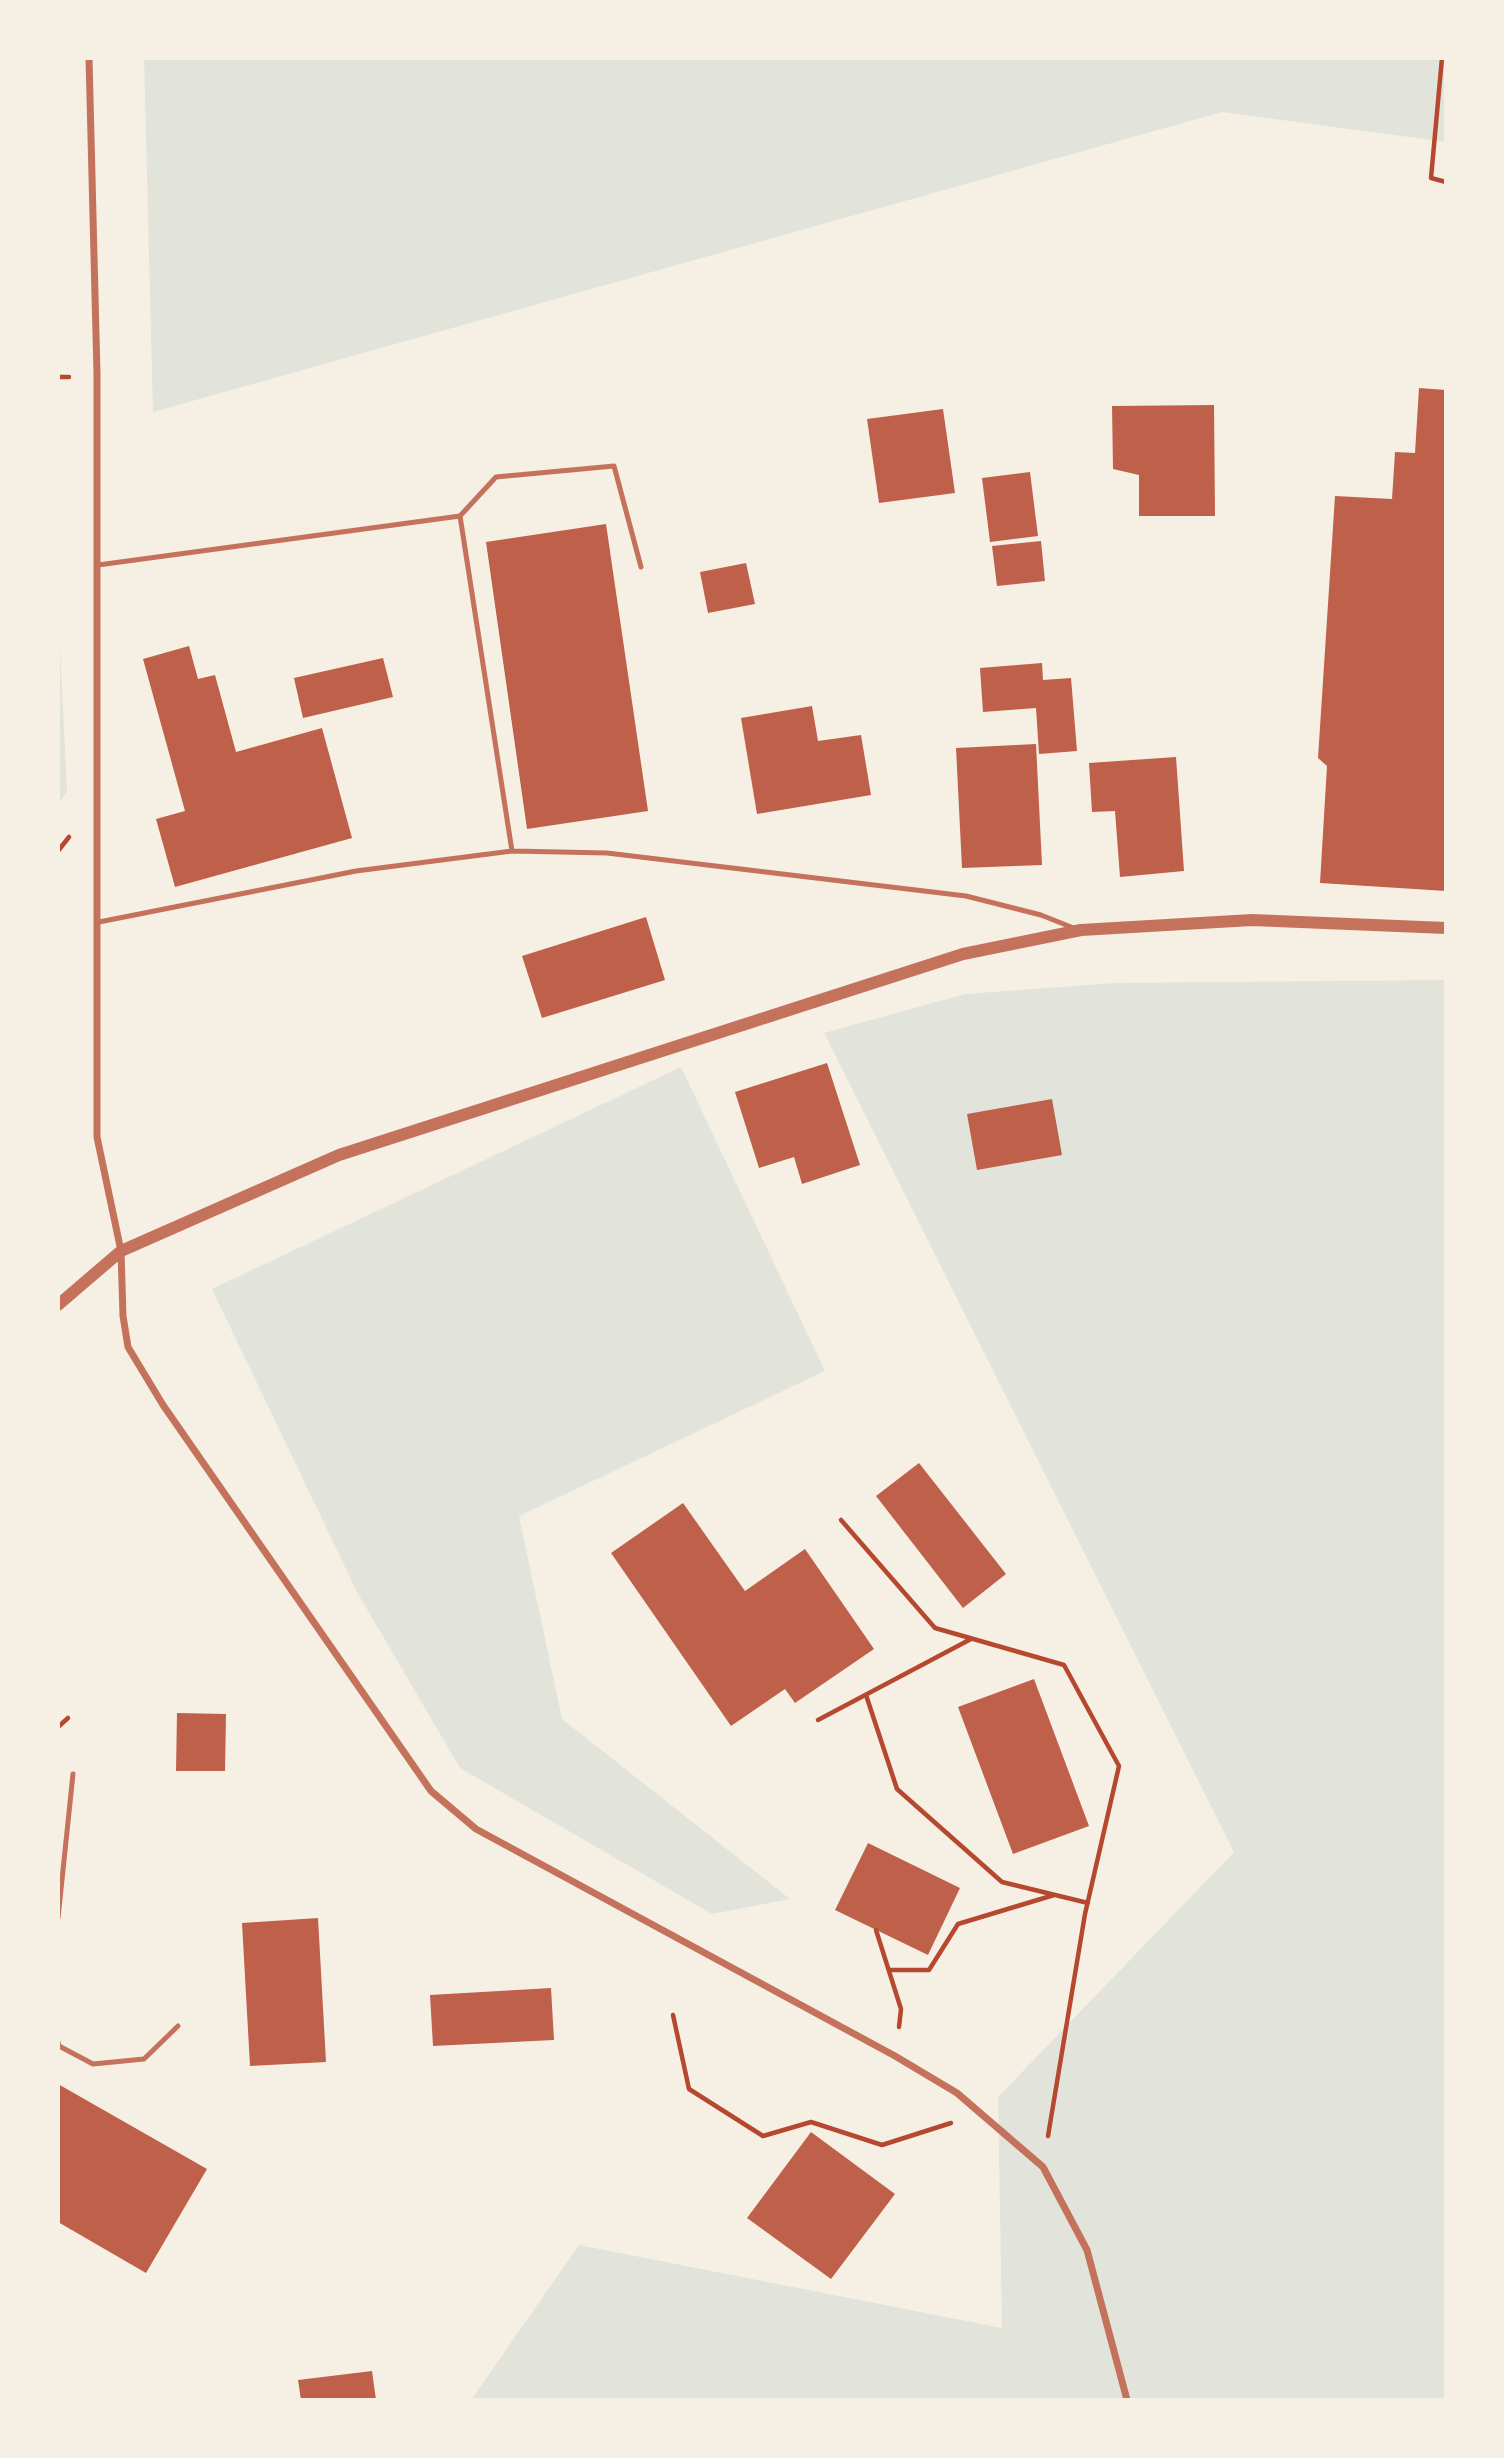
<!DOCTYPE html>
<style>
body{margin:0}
#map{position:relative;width:1504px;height:2458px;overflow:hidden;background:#f6efe4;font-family:"Asap Condensed",sans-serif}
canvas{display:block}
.frame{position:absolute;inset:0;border:60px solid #f6efe4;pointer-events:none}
</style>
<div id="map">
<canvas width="1504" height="2458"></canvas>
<div class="frame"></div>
</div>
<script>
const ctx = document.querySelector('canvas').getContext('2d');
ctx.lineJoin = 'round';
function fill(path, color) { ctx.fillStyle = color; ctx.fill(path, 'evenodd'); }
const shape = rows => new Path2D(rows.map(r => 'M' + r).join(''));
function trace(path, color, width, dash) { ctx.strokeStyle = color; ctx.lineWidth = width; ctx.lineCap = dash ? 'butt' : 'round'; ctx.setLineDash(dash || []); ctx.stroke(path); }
const green = shape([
 [144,58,1446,58,1446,142,1222,112,153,412],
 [58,604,67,792,58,804],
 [1446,980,1446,2400,471,2400,579,2245,1002,2328,998,2097,1234,1852,824,1033,965,994,1115,983],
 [681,1067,825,1371,519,1516,562,1719,790,1899,712,1914,460,1768,357,1592,212,1289]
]);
const building = shape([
 [1419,388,1446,390,1446,891,1320,883,1327,766,1318,758,1335,496,1392,499,1395,452,1415,453],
 [1214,405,1215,516,1139,516,1139,475,1113,469,1112,406],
 [943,409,955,493,879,503,867,419],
 [1030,472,1038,536,990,542,982,478],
 [606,524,648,811,527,829,486,542],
 [1041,541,1045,581,997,586,992,546],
 [746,563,755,604,708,613,700,572],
 [189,646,198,679,215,675,236,752,322,728,352,838,175,887,156,819,185,811,143,659],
 [383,658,393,697,303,718,294,678],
 [1042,663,1043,680,1071,678,1077,751,1039,754,1036,708,983,712,980,668],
 [812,706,818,741,861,735,871,795,757,814,741,718],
 [1036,744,1042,865,962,868,956,748],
 [1176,757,1184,871,1120,877,1115,811,1092,812,1089,763],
 [646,917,665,980,542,1018,522,956],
 [827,1063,860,1165,802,1184,794,1157,759,1168,735,1092],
 [1052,1099,1062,1155,977,1170,967,1114],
 [919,1463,1006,1574,963,1608,876,1496],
 [683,1503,745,1591,805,1549,874,1649,795,1703,785,1689,731,1726,611,1553],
 [1034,1679,1089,1826,1013,1854,958,1707],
 [177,1713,226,1714,225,1771,176,1771],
 [868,1843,960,1888,928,1955,835,1910],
 [318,1918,326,2062,250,2066,242,1923],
 [551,1988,554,2040,433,2046,430,1995],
 [58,2084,207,2169,146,2273,58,2222],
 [811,2132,895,2194,831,2279,747,2218],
 [372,2371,376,2400,301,2400,298,2380]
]);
const path = shape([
 [1442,58,1431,178,1446,182],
 [58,377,69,377],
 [58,851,69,837],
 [841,1520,935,1628,1064,1665,1119,1766,1085,1914,1048,2136],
 [866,1695,897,1789,1002,1882,1088,1903],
 [818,1720,971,1639],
 [58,1727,68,1718],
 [876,1930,901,2009,899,2027],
 [889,1970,929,1970,958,1924,1054,1895],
 [673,2015,689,2089,763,2136,811,2122,882,2145,951,2123]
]);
const service = shape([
 [460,516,496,477,614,466,641,567],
 [98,565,460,516,512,851],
 [99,922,356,871,512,851,607,853,966,896,1041,915,1076,929],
 [58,1918,73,1774],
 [58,2042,59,2046,93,2064,144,2059,178,2026]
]);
const minor = shape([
 [89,58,97,374,97,1137,121,1251,123,1316,128,1347,163,1405,431,1791,476,1829,895,2056,957,2093,1043,2167,1087,2250,1127,2400]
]);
const tertiary = shape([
 [58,1305,121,1251,339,1155,963,954,1081,930,1252,920,1446,928]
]);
fill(green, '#e2e4dc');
fill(building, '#bf614a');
trace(path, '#b5482f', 4.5);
trace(service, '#c5725c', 5);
trace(minor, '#c5725c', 7);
trace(tertiary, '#c5725c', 12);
</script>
